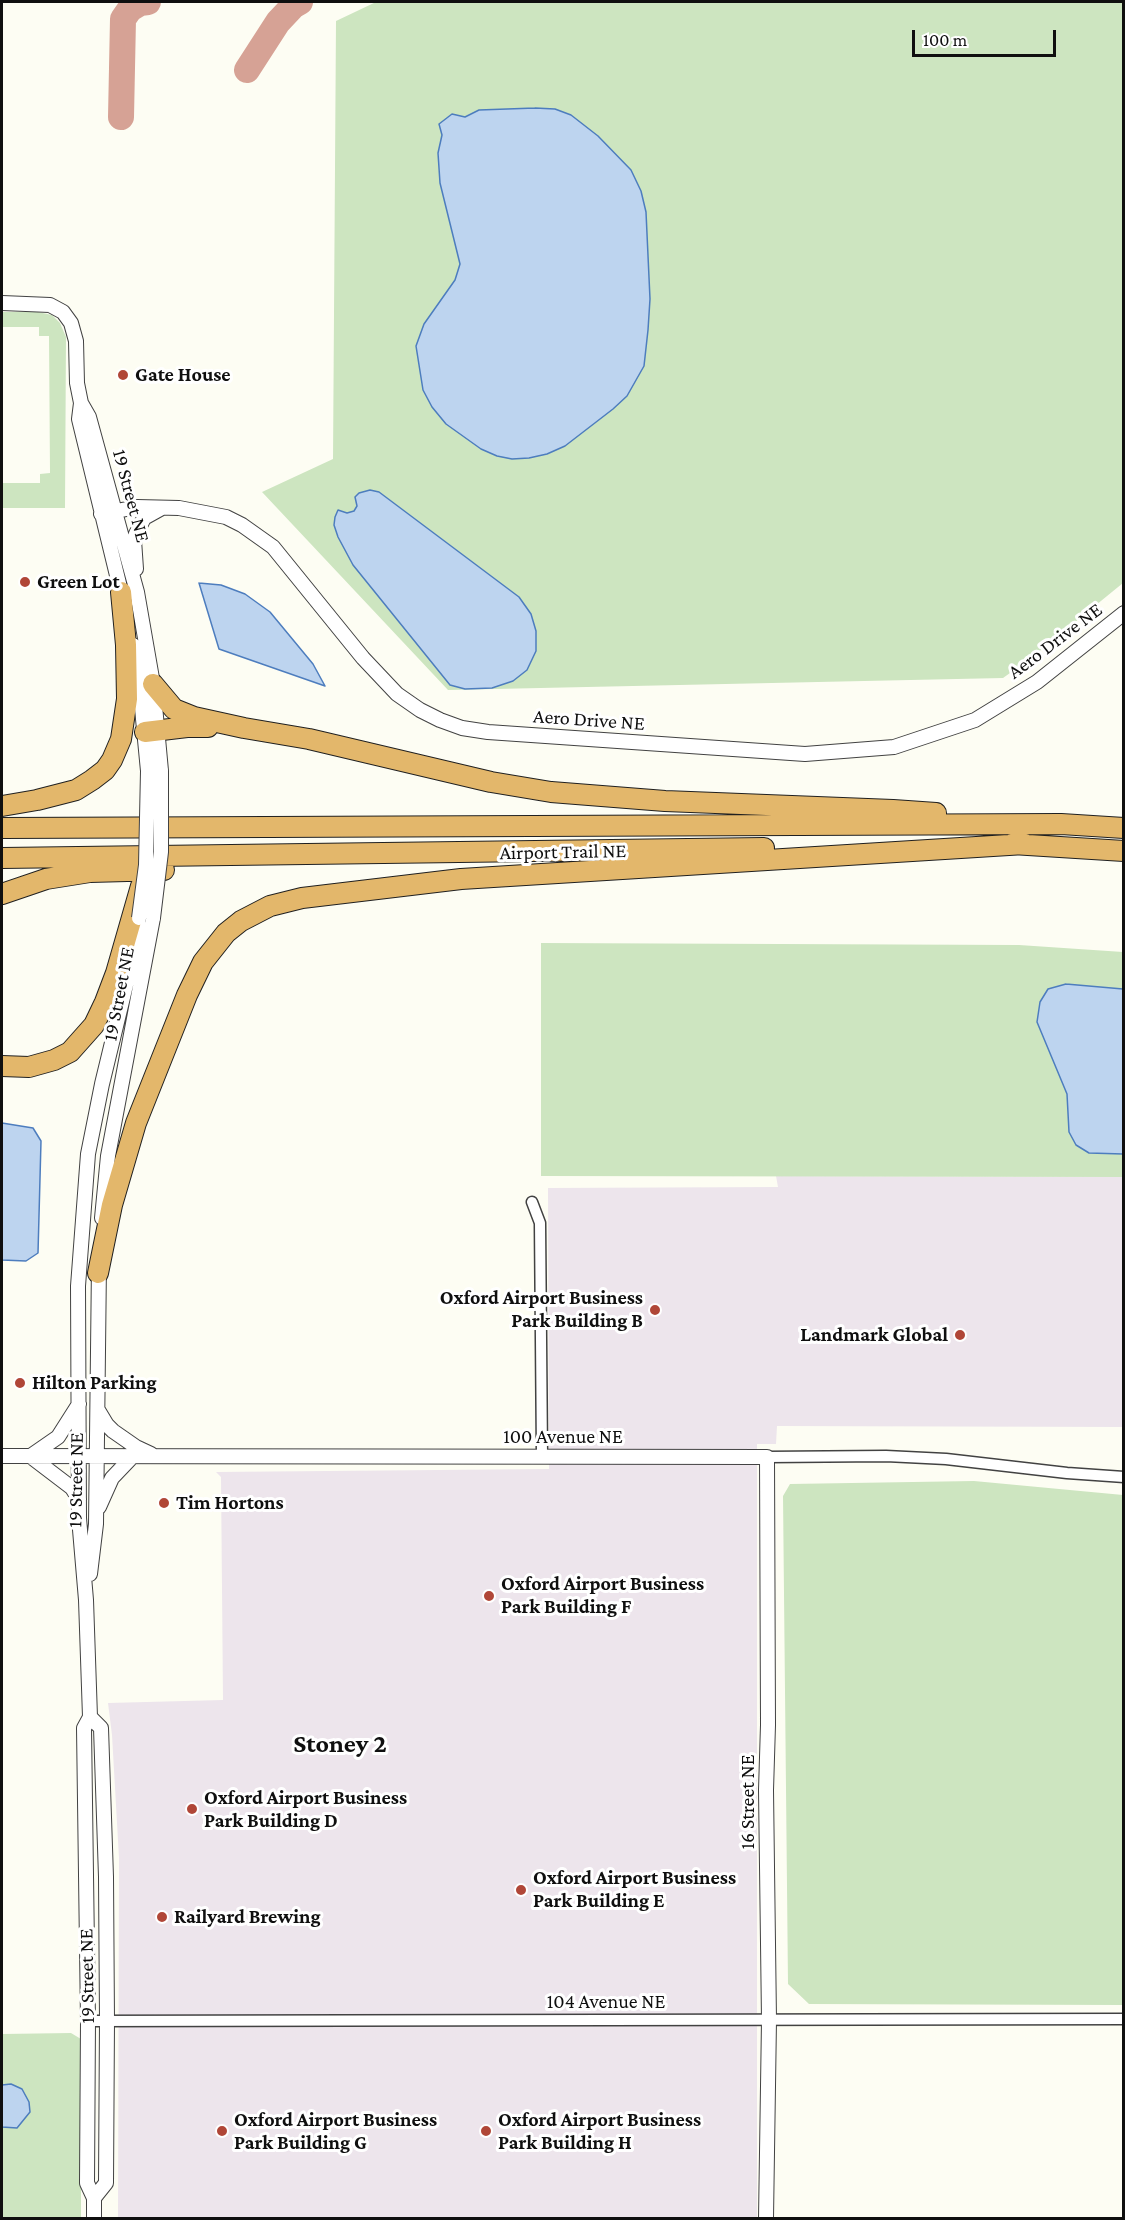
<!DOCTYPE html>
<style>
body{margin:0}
#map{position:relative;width:1125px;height:2220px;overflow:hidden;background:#fdfdf3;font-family:"Crimson Pro",serif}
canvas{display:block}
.frame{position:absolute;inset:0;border:3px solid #0f0f0f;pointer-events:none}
.scale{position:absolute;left:912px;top:30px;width:144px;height:27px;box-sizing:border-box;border:3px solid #0f0f0f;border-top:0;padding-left:8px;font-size:18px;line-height:21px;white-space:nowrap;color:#0f0f0f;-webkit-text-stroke:4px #fff;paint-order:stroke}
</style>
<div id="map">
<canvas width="1125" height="2220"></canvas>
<div class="frame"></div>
<div class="scale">100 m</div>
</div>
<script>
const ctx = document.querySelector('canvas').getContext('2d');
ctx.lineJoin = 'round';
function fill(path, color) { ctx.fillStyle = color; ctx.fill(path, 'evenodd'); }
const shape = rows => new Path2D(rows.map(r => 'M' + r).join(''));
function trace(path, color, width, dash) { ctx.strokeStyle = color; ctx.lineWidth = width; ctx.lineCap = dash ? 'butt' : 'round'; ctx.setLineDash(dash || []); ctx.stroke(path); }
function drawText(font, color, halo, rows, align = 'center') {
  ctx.font = font + ' "Crimson Pro",serif'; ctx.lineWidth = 6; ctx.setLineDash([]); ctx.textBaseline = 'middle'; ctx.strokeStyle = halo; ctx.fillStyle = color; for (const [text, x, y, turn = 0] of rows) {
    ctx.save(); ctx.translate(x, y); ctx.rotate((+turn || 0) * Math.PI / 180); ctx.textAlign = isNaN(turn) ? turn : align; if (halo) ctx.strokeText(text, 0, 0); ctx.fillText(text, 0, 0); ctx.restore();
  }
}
const industrial = shape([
 [776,1176,1123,1177,1123,1427,777,1426,776,1444,757,1444,757,2218,118,2218,119,1858,112,1735,108,1703,223,1700,221,1477,216,1472,549,1469,548,1188,778,1187]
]);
const green = shape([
 [376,2,1123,2,1123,583,1031,658,1003,678,448,690,262,492,333,459,336,21],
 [2,312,38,312,52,315,60,323,66,337,65,508,2,508,2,483,40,483,40,474,50,473,49,336,39,336,39,327,2,327],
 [541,943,1019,945,1123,952,1123,1177,541,1176],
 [974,1481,1123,1495,1123,2005,809,2004,788,1984,783,1496,790,1484],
 [71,2033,81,2039,81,2218,2,2218,2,2034]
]);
const water = shape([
 [535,108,555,109,571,115,598,136,631,170,641,191,646,212,650,299,648,330,644,366,627,396,613,409,565,446,547,454,529,458,512,459,497,456,481,449,446,424,432,407,423,390,416,346,424,324,455,280,460,264,440,183,438,153,442,135,439,124,452,114,465,117,479,110,535,108],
 [370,490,379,492,519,597,531,614,536,631,536,651,527,670,513,681,492,688,465,689,450,685,353,565,338,537,334,525,335,517,338,510,347,513,354,511,357,506,355,497,359,493,370,490],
 [199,583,221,585,245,594,270,612,313,664,325,686,219,649,199,583],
 [1066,984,1123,989,1123,1154,1089,1153,1076,1145,1069,1132,1067,1094,1037,1022,1040,1002,1048,989,1066,984],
 [2,1123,33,1128,41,1141,38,1253,26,1261,2,1260,2,1123],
 [11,2084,22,2089,29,2102,30,2112,17,2128,2,2127,2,2085,11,2084]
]);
const taxiway = shape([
 [247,70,278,22,293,6,300,2],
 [121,117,123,19,130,9,140,3,148,2]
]);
const minor = shape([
 [532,1202,540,1223,542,1456],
 [767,1457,886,1456,946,1459,1067,1473,1124,1477],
 [88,2021,1124,2019]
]);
const tertiary = shape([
 [2,303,50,305,63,312,71,323,76,341,77,383,81,403,79,419,123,600],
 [81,403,89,417,137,592,153,684,161,771],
 [101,514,137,507,179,508,226,517,242,525,273,547,363,658,397,694,420,710,440,720,462,728,488,732,805,754,894,747,975,720,1037,682,1124,613],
 [136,569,134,540,136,534,144,518,162,508],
 [133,645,141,698,148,771],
 [102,1218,108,1156,153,918],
 [98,1410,107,1425,113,1431,136,1447,151,1454],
 [32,1455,58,1437,79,1404],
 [2,1456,767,1457,768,1725,766,1790,769,2020,766,2218],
 [30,1456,72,1488,79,1499],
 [99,1507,112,1478,133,1456],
 [90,1574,96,1524,99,1264],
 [90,1717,101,1728,106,1877,107,2021,106,2183,94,2198],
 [94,2218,94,2198,87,2183,88,2021,84,1728,90,1717,86,1600,79,1518,78,1286,88,1154,102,1084,132,960,138,922]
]);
const motorway = shape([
 [153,684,174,709,194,717,244,728,309,739,491,782,551,792,665,801,893,810,936,813],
 [145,732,187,727,208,727],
 [2,806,37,800,76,790,92,780,105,770,112,760,121,739,127,699,126,645,121,592],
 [2,828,1061,824,1124,828],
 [1012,844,1124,851],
 [2,858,764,848],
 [2,894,46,879,90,872,164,870],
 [2,1066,29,1067,54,1060,70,1052,94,1025,105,1002,116,973,141,886],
 [98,1273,112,1205,136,1123,187,995,203,962,226,933,241,921,270,906,302,898,461,879,1025,844]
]);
const tertiaryBridge = shape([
 [139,918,146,865,148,771],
 [153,918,161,852,161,771]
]);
const markers = [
 [123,375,6,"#b04637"],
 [25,582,6,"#b04637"],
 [655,1310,6,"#b04637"],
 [960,1335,6,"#b04637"],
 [20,1383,6,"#b04637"],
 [164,1503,6,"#b04637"],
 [489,1596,6,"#b04637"],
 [192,1809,6,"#b04637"],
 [521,1890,6,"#b04637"],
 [162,1917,6,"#b04637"],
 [222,2131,6,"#b04637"],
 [486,2131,6,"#b04637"]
];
const poiNames = [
 ["Gate House",135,375],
 ["Green Lot",37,582],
 ["Oxford Airport Business",643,1298,"right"],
 ["Park Building B",643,1321,"right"],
 ["Landmark Global",948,1335,"right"],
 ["Hilton Parking",32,1383],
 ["Tim Hortons",176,1503],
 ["Oxford Airport Business",501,1584],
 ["Park Building F",501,1607],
 ["Oxford Airport Business",204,1798],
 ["Park Building D",204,1821],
 ["Oxford Airport Business",533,1878],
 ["Park Building E",533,1901],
 ["Railyard Brewing",174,1917],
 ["Oxford Airport Business",234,2120],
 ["Park Building G",234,2143],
 ["Oxford Airport Business",498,2120],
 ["Park Building H",498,2143]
];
const streetNames = [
 ["19 Street NE",131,496,75],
 ["Aero Drive NE",1055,641,-37],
 ["Aero Drive NE",589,720,4],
 ["Airport Trail NE",563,852,-1],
 ["19 Street NE",119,994,-79],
 ["100 Avenue NE",563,1437],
 ["19 Street NE",76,1480,-89],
 ["16 Street NE",748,1802,-90],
 ["19 Street NE",87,1976,-91],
 ["104 Avenue NE",606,2002]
];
const districtNames = [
 ["Stoney 2",340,1744]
];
fill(industrial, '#ede5ec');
fill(green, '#cde5c0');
fill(water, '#bdd4ef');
trace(water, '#4d7dbe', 1.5);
trace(taxiway, '#d6a295', 26);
trace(minor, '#424242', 13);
trace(tertiary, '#424242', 16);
trace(motorway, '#202020', 22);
trace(minor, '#fff', 10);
trace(tertiary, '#fff', 14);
trace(motorway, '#e3b76b', 20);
trace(tertiaryBridge, '#424242', 16, []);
trace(tertiaryBridge, '#fff', 14);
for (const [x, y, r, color] of markers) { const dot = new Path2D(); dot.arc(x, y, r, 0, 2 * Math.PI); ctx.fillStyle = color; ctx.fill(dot); trace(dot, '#fff', 2); }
drawText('bold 20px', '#0f0f0f', '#fff', poiNames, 'left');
drawText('20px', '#0f0f0f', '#fff', streetNames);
drawText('bold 26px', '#0f0f0f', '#fff', districtNames);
</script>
